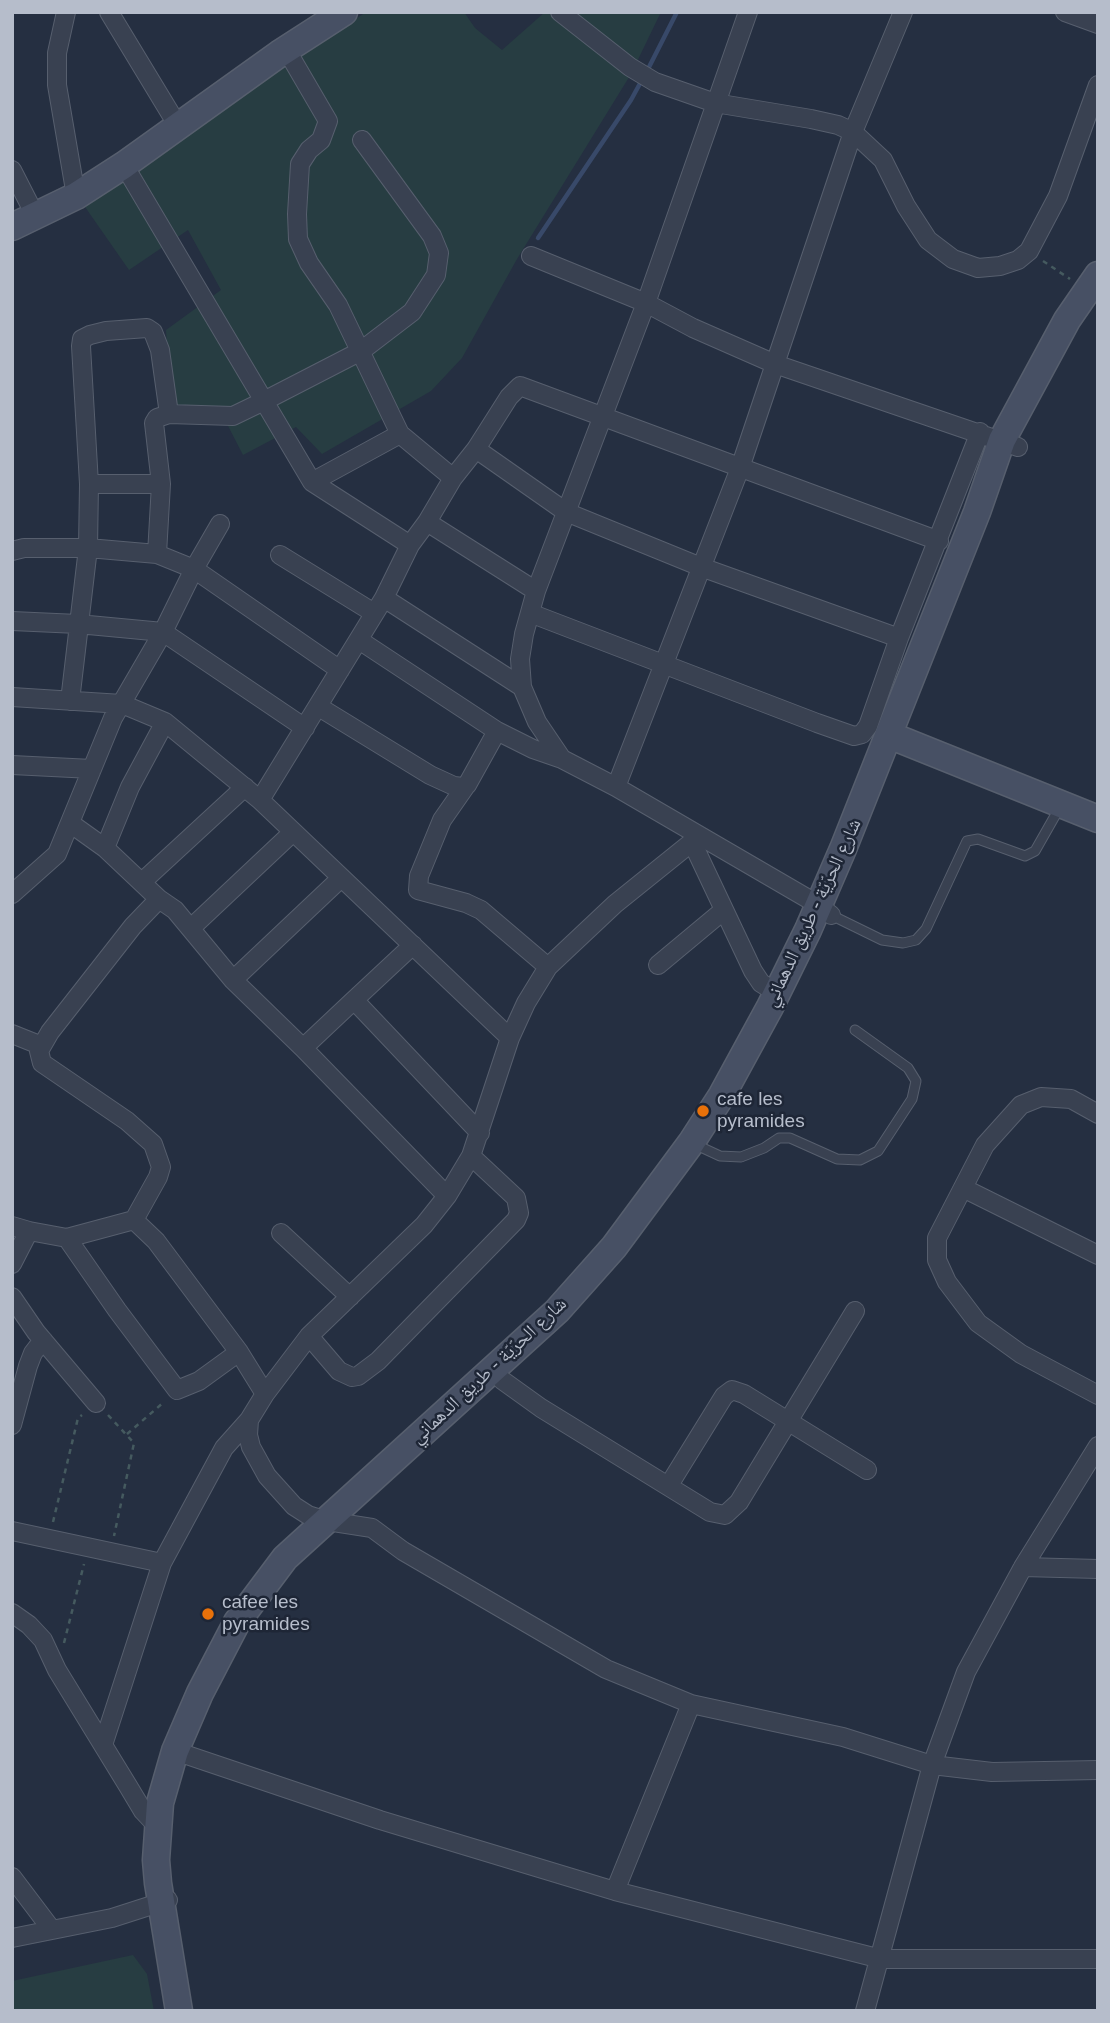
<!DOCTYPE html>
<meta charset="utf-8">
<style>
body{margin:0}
#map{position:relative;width:1110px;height:2023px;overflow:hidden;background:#252f41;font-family:Arial,sans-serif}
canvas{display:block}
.frame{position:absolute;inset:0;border:14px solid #b6bdcb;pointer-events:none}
</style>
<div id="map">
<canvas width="1110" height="2023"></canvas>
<div class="frame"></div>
</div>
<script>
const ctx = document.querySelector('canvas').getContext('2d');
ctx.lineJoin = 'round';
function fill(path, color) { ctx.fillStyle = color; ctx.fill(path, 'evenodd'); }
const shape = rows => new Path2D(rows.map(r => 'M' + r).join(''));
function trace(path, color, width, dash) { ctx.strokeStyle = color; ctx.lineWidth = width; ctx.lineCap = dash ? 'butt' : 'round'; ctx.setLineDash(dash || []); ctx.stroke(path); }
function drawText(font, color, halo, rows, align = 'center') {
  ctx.font = font + ' Arial,"Noto Naskh Arabic",sans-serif'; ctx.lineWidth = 5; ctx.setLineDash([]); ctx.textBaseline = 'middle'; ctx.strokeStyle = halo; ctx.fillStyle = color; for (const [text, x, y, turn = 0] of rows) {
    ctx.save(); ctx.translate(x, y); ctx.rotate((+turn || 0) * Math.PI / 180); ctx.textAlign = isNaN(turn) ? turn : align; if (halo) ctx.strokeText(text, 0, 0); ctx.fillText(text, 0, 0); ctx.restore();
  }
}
const green = shape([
 [366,12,464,12,475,28,502,50,545,12,661,12,631,74,517,259,462,358,431,391,322,454,296,427,243,455,226,422,171,411,166,330,221,290,188,230,129,270,83,204],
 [133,1955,147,1974,154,2011,12,2011,12,1981]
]);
const stream = shape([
 [647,71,677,12],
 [538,238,631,100,643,78]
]);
const path = shape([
 [1043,261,1070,279],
 [108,1415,134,1443,114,1536],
 [127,1434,164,1402],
 [53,1522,78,1418,82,1415],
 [64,1643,84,1564]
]);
const lane = shape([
 [831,915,882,940,903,943,916,940,926,929,967,841,978,839,1025,856,1035,851,1060,807],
 [692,1143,720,1156,741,1157,764,1148,779,1138,790,1138,837,1159,860,1160,878,1151,912,1099,916,1081,908,1068,855,1030]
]);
const street = shape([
 [66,12,57,53,57,85,76,196],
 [109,12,178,126],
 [560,12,630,67,655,82,715,103,811,119,838,125,853,132,883,160,906,206,928,240,953,259,978,268,1000,266,1018,260,1029,251,1058,196,1098,85],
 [748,12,646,303,536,591,524,634,520,659,522,687,537,722,562,759,616,787,817,904,831,915],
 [1065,12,1098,24],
 [286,49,328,121,321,140,309,150,300,164,297,214,298,239,309,263,338,305,400,434],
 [124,165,312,482,410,545],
 [12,170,36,217],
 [531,256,646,303,693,328,775,364,1018,447],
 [476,449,566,512,701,567,899,638],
 [312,482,400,434,453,478],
 [89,484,161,484],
 [427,522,536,591],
 [12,551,24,548,88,548,157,554,194,569,340,670],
 [157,554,161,484,154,423,157,418,169,414,233,416,264,401,361,351,412,312,436,275,439,253,432,236,362,140],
 [280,555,374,613],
 [384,598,522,687],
 [530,613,817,723,854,736,862,734,868,726,899,638,980,432],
 [12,621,78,624,163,632,305,728],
 [359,640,497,731],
 [12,697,122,704,165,722,260,800,510,1038],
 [70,701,88,548,89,484,81,346,82,339,90,335,106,331,147,328,153,332,160,350,169,414],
 [319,707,430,775,454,786,463,787,467,785,497,731,533,749,562,759],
 [12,765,92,769],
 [465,787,442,820,419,876,418,890,466,903,481,910,548,967],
 [616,787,740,468,853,132,903,12],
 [260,800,384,598,410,545,427,522,453,478,476,449,509,397,520,386,939,541],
 [70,823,105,848,159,899,175,910,233,980,303,1048,447,1196],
 [695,833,692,842,615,904,548,967,526,1003,510,1038,471,1156,447,1196,424,1225,309,1336,265,1394,249,1420,248,1435,251,1447,267,1476,294,1506,308,1515,327,1521,372,1528,403,1551,606,1669,691,1704,843,1737,932,1765,992,1772,1098,1770],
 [692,842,753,971,761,983,777,993],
 [105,848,130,787,165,722],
 [143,881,245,787],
 [12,894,57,854,113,718,163,632,194,569,220,524],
 [191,928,292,833],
 [413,945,354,1000,480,1133],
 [658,965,724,910],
 [233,980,340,879],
 [12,1034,42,1046],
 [303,1048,354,1000],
 [1098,1114,1071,1099,1041,1097,1021,1105,985,1145,937,1238,937,1260,947,1282,978,1323,1021,1354,1098,1395],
 [963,1188,1098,1255],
 [134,1220,156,1241,239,1352,265,1394],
 [12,1226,29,1231,67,1238,134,1220,158,1177,161,1167,153,1144,127,1121,42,1063,39,1051,50,1032,133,926,159,899],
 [281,1233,350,1297],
 [67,1238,117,1310,177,1390,199,1381,239,1352],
 [12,1264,29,1231],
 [12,1297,36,1332,96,1403],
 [309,1336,339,1371,352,1377,358,1376,378,1361,516,1220,519,1213,516,1198,471,1156],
 [502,1380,541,1408,710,1512,725,1515,739,1502,855,1311],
 [12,1425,28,1366,33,1353,43,1340],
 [669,1485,724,1396,732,1390,744,1394,867,1470],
 [12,1531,162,1563,224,1448,249,1420],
 [1023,1567,1098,1569],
 [12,1613,29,1625,43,1640,57,1670,128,1786,143,1811,158,1827],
 [103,1745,162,1563],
 [175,1751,380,1820,615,1891,881,1959,1098,1959],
 [12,1877,52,1930],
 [615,1891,691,1704],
 [12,1938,112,1918,168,1900],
 [865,2011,932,1765,966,1672,1023,1567,1098,1446]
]);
const secondary = shape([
 [12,227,76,196,124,165,279,54,344,12],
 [889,735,1098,819],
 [179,2011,158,1883,156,1860,160,1803,175,1751,200,1693,237,1622,285,1558,557,1311,614,1247,691,1143,722,1095,770,1007,808,930,843,849,977,512,1002,440,1067,320,1098,275]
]);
const markers = [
 [703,1111,7,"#e8710a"],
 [208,1614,7,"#e8710a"]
];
const streetNames = [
 ["شارع الحرّيّة - طريق الدهماني",813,913,-65],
 ["شارع الحرّيّة - طريق الدهماني",489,1371,-43]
];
const poiNames = [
 ["cafe les",717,1100],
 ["pyramides",717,1122],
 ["cafee les",222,1603],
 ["pyramides",222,1625]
];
fill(green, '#273d42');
trace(stream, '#384969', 4.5);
trace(lane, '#575f6e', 11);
trace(street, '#575f6e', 20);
trace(secondary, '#575f6e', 29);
trace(path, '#455a5f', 2.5, [5, 5]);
trace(lane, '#394151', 9);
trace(street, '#394151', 18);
trace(secondary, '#475064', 26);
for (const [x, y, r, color] of markers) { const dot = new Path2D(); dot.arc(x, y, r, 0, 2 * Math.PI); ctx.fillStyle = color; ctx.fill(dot); trace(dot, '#1e2636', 2.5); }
drawText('19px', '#b6bdcb', '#1e2636', streetNames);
drawText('19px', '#b6bdcb', '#1e2636', poiNames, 'left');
</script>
